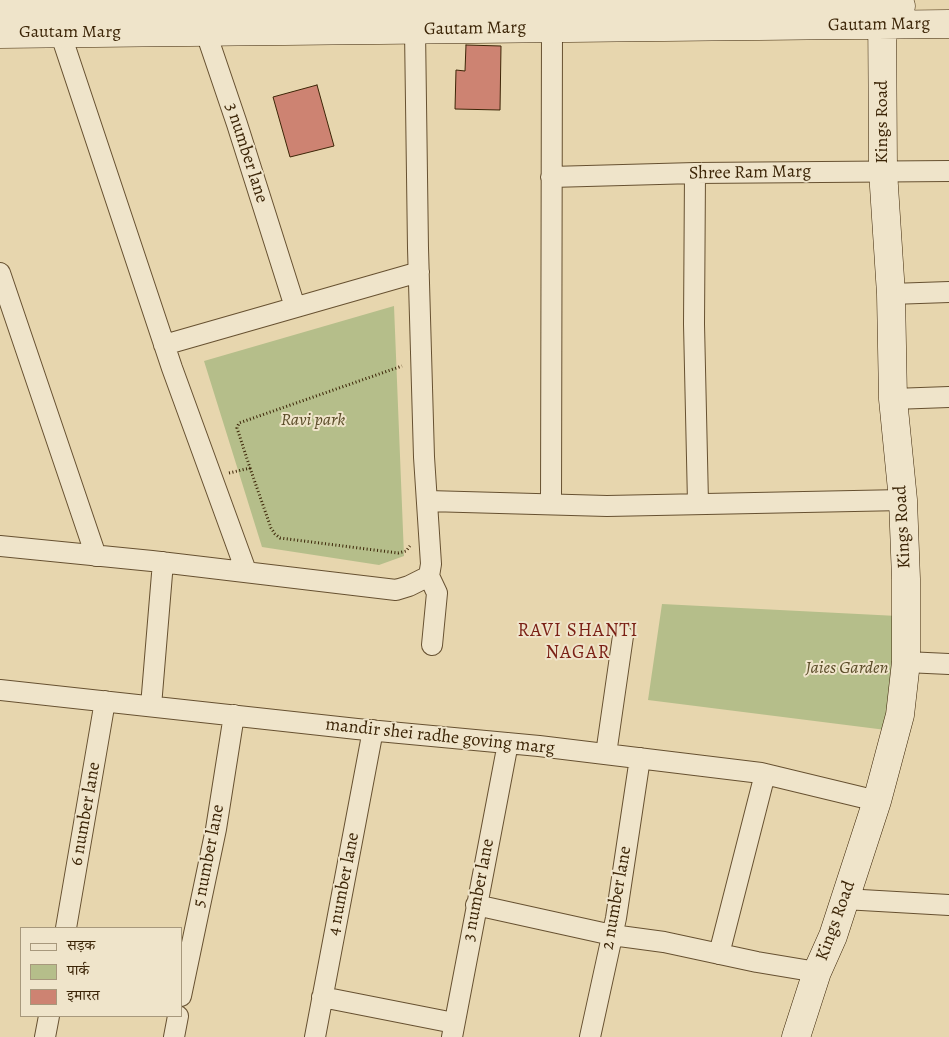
<!DOCTYPE html>
<meta charset="utf-8">
<style>
body{margin:0}
#map{position:relative;width:949px;height:1037px;overflow:hidden;background:#e7d6ae;font-family:Alegreya,"Noto Serif Devanagari",serif}
canvas{display:block}
.legend{position:absolute;left:20px;top:927px;width:162px;height:90px;box-sizing:border-box;background:#efe4ca;border:1px solid #a7987c;margin:0;padding:6px 9px;list-style:none;font-size:15px;color:#3c2507}
.legend li{display:flex;align-items:center;gap:10px;height:25px}
.legend b{width:25px;border:1px solid #a7987c}
</style>
<div id="map">
<canvas width="949" height="1037"></canvas>
<ul class="legend">
<li><b style="height:6px;background:#efe4ca"></b>सड़क</li>
<li><b style="height:14px;background:#b5be8a"></b>पार्क</li>
<li><b style="height:14px;background:#cd8372"></b>इमारत</li>
</ul>
</div>
<script>
const ctx = document.querySelector('canvas').getContext('2d');
ctx.lineJoin = 'round';
function fill(path, color) { ctx.fillStyle = color; ctx.fill(path, 'evenodd'); }
const shape = rows => new Path2D(rows.map(r => 'M' + r).join(''));
function trace(path, color, width, dash) { ctx.strokeStyle = color; ctx.lineWidth = width; ctx.lineCap = dash ? 'butt' : 'round'; ctx.setLineDash(dash || []); ctx.stroke(path); }
function drawText(font, color, halo, rows, align = 'center') {
  ctx.font = font + ' Alegreya,serif'; ctx.lineWidth = 4; ctx.setLineDash([]); ctx.textBaseline = 'middle'; ctx.strokeStyle = halo; ctx.fillStyle = color; for (const [text, x, y, turn = 0] of rows) {
    ctx.save(); ctx.translate(x, y); ctx.rotate((+turn || 0) * Math.PI / 180); ctx.textAlign = isNaN(turn) ? turn : align; if (halo) ctx.strokeText(text, 0, 0); ctx.fillText(text, 0, 0); ctx.restore();
  }
}
const green = shape([
 [394,306,404,556,379,565,262,547,204,361],
 [662,604,917,617,886,730,648,700]
]);
const building = shape([
 [466,45,501,46,500,110,455,109,456,70,465,71,466,45],
 [317,85,334,146,290,157,273,97,317,85]
]);
const path = shape([
 [250,468,271,528,275,534,280,538,398,553,406,551,410,546],
 [229,473,250,468,237,428,239,423,402,366]
]);
const street = shape([
 [202,21,237,124,295,307],
 [57,23,172,368,246,571],
 [695,173,694,324,698,503],
 [551,177,695,173,949,171],
 [0,273,96,556],
 [891,294,949,292],
 [164,345,419,272],
 [893,399,949,397],
 [428,501,607,506,903,500],
 [551,504,552,28],
 [0,546,152,561,396,590,409,586,429,576,431,564,424,457,418,248,415,30],
 [429,576,437,593,432,645],
 [906,662,949,664],
 [0,690,357,729,539,746,761,773,877,801],
 [151,706,163,562],
 [606,754,623,636],
 [844,899,949,905],
 [476,905,612,935,664,942,757,962,817,972],
 [66,928,105,701],
 [719,954,765,774],
 [181,996,216,829,234,715],
 [322,997,454,1023],
 [45,1037,49,1016],
 [174,1037,178,1016],
 [315,1037,373,730],
 [452,1037,508,743],
 [590,1037,616,918,640,758]
]);
const secondary = shape([
 [0,11,901,6],
 [0,34,949,24],
 [796,1037,817,972,833,936,877,801,900,715,906,662,906,579,903,500,893,399,891,294,883,171,882,0]
]);
const streetNames = [
 ["Gautam Marg",879,25,-1],
 ["Gautam Marg",475,29,-1],
 ["Gautam Marg",70,33],
 ["Kings Road",883,122,-90],
 ["3 number lane",246,153,72],
 ["Shree Ram Marg",750,173,-1],
 ["Kings Road",903,527,-93],
 ["mandir shei radhe goving marg",440,737,6],
 ["6 number lane",86,814,-80],
 ["5 number lane",209,856,-79],
 ["4 number lane",344,884,-79],
 ["3 number lane",479,890,-79],
 ["2 number lane",617,898,-80],
 ["Kings Road",836,921,-70]
];
const parkNames = [
 ["Ravi park",313,421],
 ["Jaies Garden",847,669]
];
const neighbourhoodNames = [
 ["RAVI SHANTI",578,631],
 ["NAGAR",578,653]
];
fill(green, '#b5be8a');
fill(building, '#cd8372');
trace(building, '#3c2507', 1);
trace(street, '#675131', 22);
trace(secondary, '#3c2507', 29);
trace(path, '#3c2507', 3, [1, 2.5]);
trace(street, '#efe4ca', 20);
trace(secondary, '#efe4ca', 28);
drawText('18px', '#3c2507', '#efe4ca', streetNames);
drawText('italic 18px', '#5a4b28', '#efe4ca', parkNames);
ctx.letterSpacing = '1px';
drawText('19px', '#7a1f14', '#efe4ca', neighbourhoodNames);
ctx.letterSpacing = '0px';
</script>
